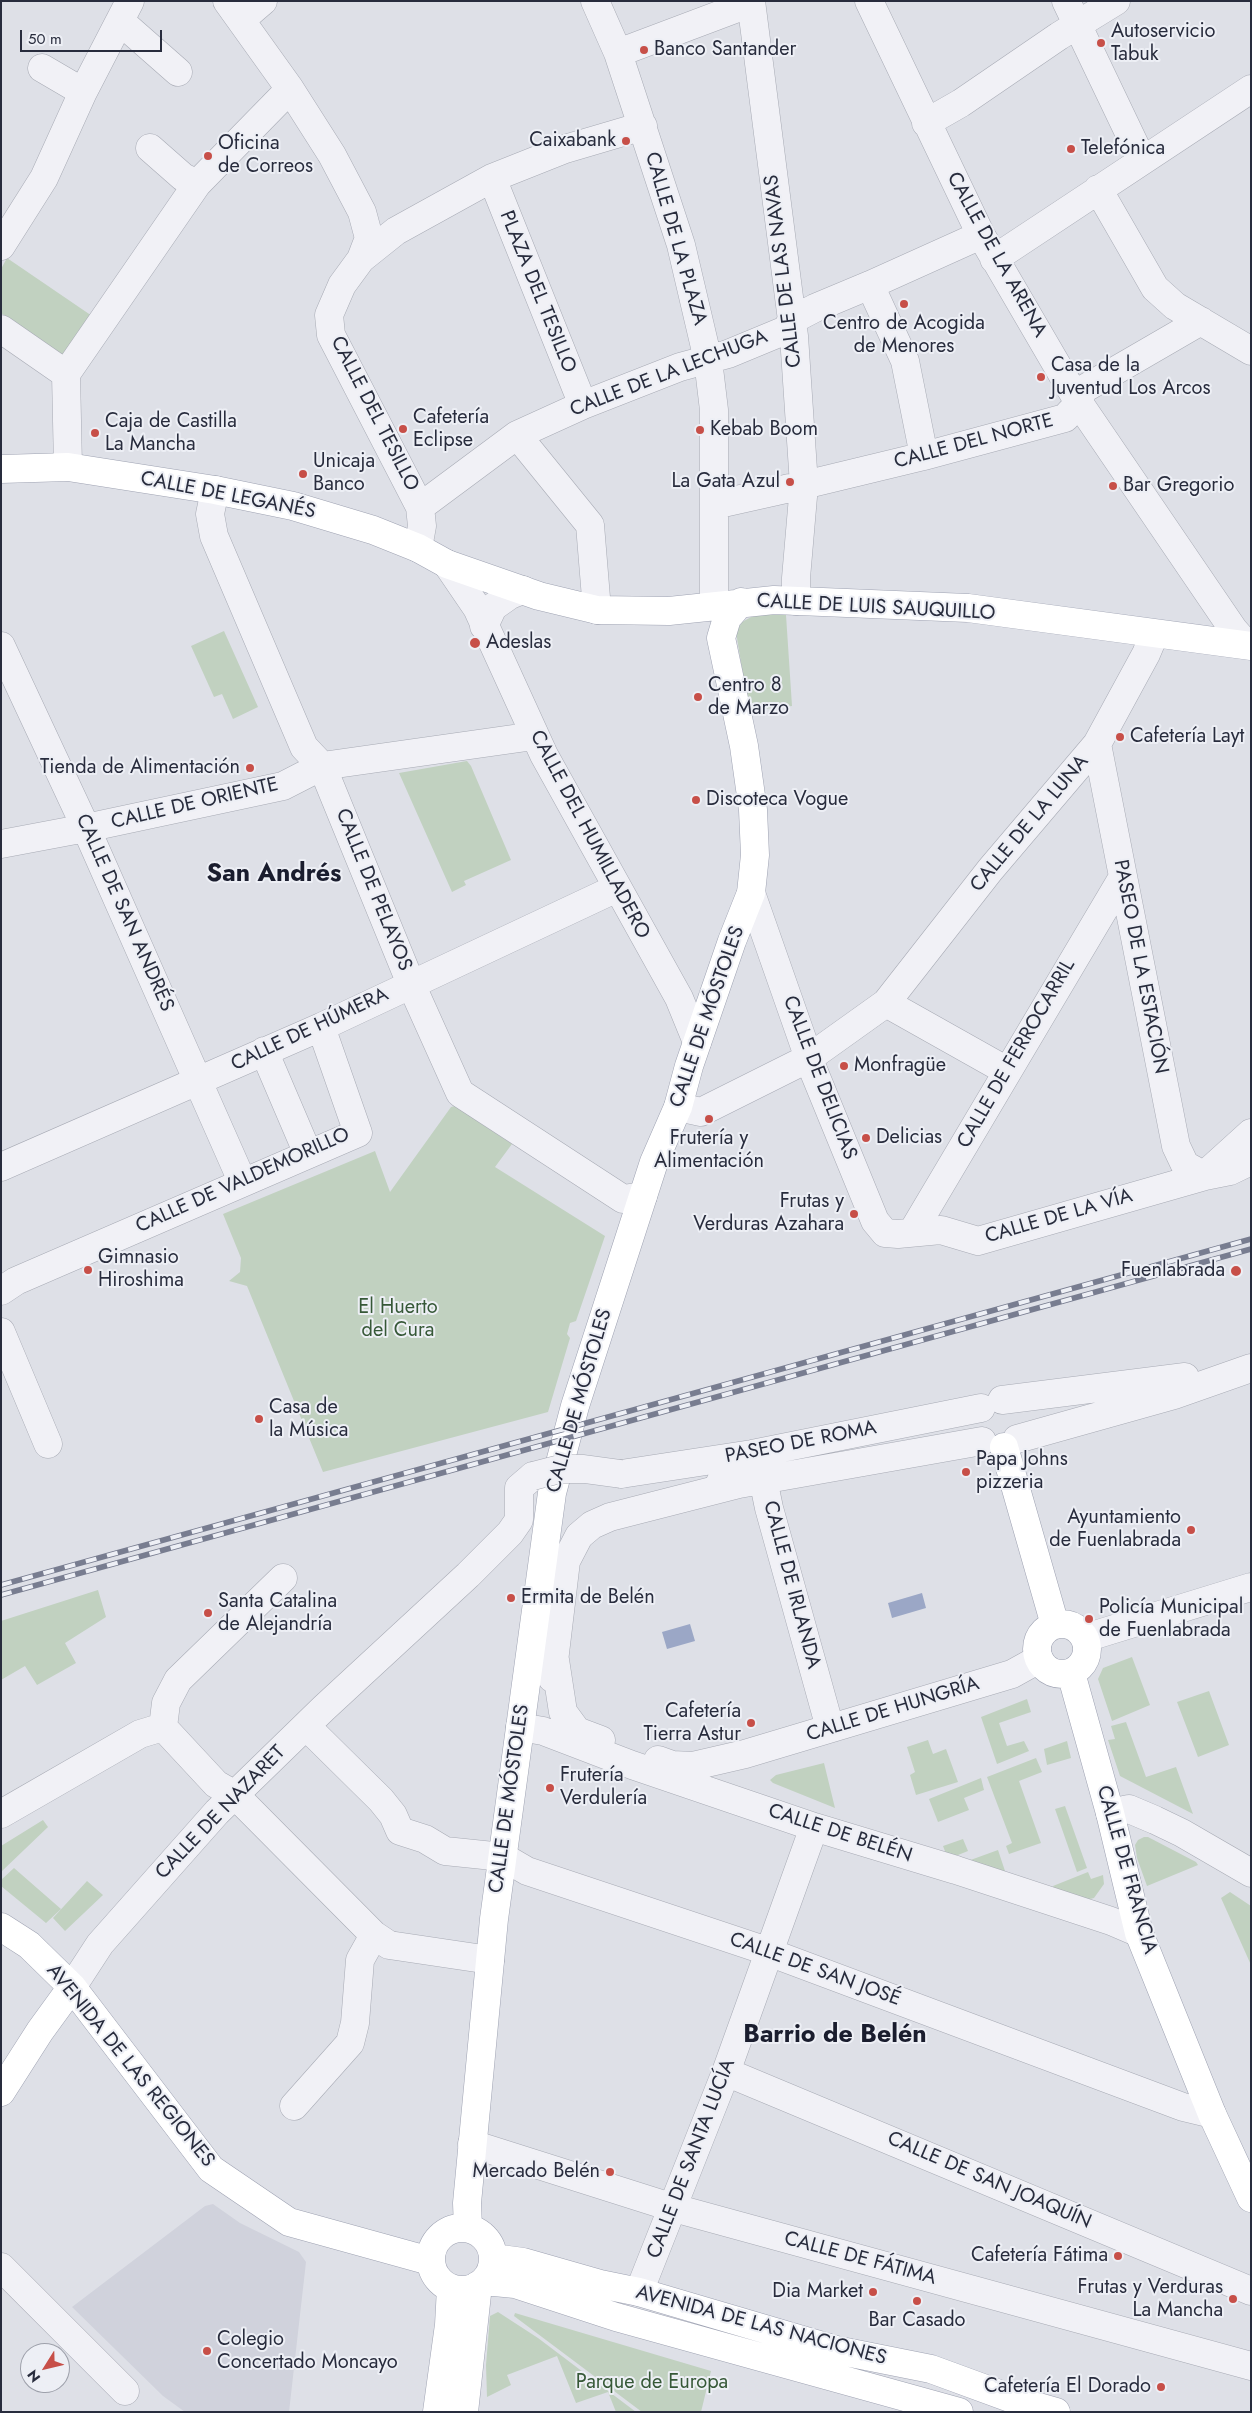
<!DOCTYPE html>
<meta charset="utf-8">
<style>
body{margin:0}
#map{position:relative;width:1252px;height:2413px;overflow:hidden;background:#dee0e7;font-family:Jost,sans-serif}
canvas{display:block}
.frame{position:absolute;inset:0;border:2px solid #282c3d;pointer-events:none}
.north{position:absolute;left:20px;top:2343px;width:50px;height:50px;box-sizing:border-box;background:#edeff5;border:1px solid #9ea1ab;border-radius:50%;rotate:234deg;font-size:14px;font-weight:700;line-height:20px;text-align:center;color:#282c3d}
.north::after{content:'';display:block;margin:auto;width:18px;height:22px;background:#c74f48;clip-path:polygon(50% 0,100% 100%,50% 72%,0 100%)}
.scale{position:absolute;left:20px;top:30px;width:142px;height:22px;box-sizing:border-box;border:2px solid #282c3d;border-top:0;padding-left:6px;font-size:15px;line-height:18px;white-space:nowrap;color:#282c3d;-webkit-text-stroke:4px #edeff5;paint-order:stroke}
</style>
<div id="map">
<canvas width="1252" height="2413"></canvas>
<div class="frame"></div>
<div class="north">N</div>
<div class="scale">50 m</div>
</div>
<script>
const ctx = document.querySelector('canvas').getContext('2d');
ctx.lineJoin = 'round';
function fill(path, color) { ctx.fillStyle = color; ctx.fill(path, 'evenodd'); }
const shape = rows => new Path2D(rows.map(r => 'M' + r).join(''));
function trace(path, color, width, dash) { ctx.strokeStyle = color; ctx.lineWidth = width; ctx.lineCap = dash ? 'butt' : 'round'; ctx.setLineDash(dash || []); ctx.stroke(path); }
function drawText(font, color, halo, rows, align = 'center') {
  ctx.font = font + ' Jost,sans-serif'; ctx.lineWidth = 4; ctx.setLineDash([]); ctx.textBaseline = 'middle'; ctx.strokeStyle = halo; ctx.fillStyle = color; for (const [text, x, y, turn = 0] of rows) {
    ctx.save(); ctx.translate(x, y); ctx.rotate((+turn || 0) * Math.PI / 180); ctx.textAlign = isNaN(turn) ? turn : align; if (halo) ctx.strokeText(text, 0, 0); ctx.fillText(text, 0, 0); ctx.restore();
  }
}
const built = shape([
 [213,2204,240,2223,299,2252,306,2262,289,2412,185,2412,163,2396,72,2307,205,2206]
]);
const green = shape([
 [7,258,95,318,67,360,1,313,1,269],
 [763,614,786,615,792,706,763,709,753,704,746,694,736,632,742,622,753,616],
 [224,631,258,707,233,719,222,694,214,697,191,646],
 [467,761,471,766,511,860,464,881,466,885,452,892,399,773],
 [455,1106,512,1144,495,1167,605,1236,576,1321,570,1323,567,1334,570,1338,548,1412,323,1472,247,1286,229,1281,240,1272,241,1258,223,1214,375,1151,390,1192,451,1107],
 [98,1590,106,1617,65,1643,76,1663,37,1685,25,1666,1,1680,1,1621],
 [1132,1657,1150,1705,1112,1721,1098,1679,1103,1668],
 [1209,1691,1229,1745,1198,1757,1177,1702],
 [1027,1699,1031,1712,999,1723,1007,1746,1024,1741,1029,1751,997,1764,981,1717],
 [1126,1722,1146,1777,1176,1767,1193,1814,1120,1776,1108,1740,1115,1739,1111,1726],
 [928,1740,933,1754,946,1749,958,1782,916,1795,910,1775,915,1772,907,1747],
 [1067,1741,1071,1758,1047,1765,1044,1749],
 [1036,1758,1042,1772,1019,1781,1041,1843,1009,1854,1006,1846,1012,1843,987,1777],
 [824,1763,835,1808,773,1783,770,1780,776,1775],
 [981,1778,984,1790,964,1798,969,1810,938,1822,929,1799],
 [1065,1806,1087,1868,1077,1872,1055,1809],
 [43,1820,48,1827,1,1872,1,1846],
 [1144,1837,1148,1837,1196,1862,1198,1865,1147,1886,1137,1858,1135,1845,1138,1840],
 [963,1839,968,1851,948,1859,943,1846],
 [998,1850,1005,1871,1003,1874,965,1862],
 [14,1868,61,1909,46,1923,1,1886,1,1880],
 [1088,1872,1091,1879,1103,1875,1104,1884,1094,1898,1086,1900,1055,1891,1053,1886],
 [87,1881,103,1895,65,1931,53,1918],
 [1230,1892,1251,1906,1251,1965,1221,1898],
 [498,2312,538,2338,636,2412,616,2412,608,2392,576,2403,557,2356,507,2375,511,2385,487,2397,486,2365,490,2316],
 [515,2313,711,2371,701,2412,642,2412,514,2316]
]);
const water = shape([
 [922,1593,926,1608,892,1618,888,1603],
 [690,1624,695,1641,667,1649,662,1632]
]);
const minor = shape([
 [227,1,290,89,332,155,362,212,369,238,361,259,342,285,329,315,331,335,420,507,422,526,418,548],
 [595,1,618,53,681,245,708,360,714,410,714,606],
 [751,1,794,336,804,485,796,578,796,601],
 [869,1,981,235,1079,403,1233,629,1247,645],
 [1066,1,1142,160],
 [241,20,263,1],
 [120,21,178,72],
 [618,53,751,3],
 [42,68,83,92],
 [926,123,961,103,1059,36,1116,1],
 [150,148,183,177,197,184],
 [492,178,583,405],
 [1098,189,1155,288,1175,306,1251,351],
 [1,246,44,178,83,92,130,1],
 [361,259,396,231,492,178,565,149,643,126],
 [994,259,1251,89],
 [870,285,905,361,924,456],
 [1,329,66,374],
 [517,435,590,525,597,610],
 [68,467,66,374,197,184,290,89],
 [804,485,924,456,1065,418,1079,403,1082,390,1201,321],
 [215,490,210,514,214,536,304,747,322,766,411,984,460,1093,623,1199,643,1196],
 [714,505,790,488,803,492],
 [420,507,517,435,583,405,680,367,728,354,786,330,792,320,815,308,870,285,981,235],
 [447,564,477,608,544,755,679,998,697,1042],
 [484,626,493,607,510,595,523,590],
 [1,646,86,828,242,1181],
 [1097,744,1176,1146,1185,1165,1205,1176],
 [1,844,86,828,283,786,322,766,534,736],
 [751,893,812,1067,875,1221,885,1233,898,1234,941,1230,978,1241,1205,1176,1230,1171,1251,1161],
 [886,1003,1007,1071],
 [264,1051,308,1154],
 [678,1107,701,1112,809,1058,886,1003,990,870,1097,744,1146,654,1154,635],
 [1,1167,321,1027,617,888],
 [1209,1171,1251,1133],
 [913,1231,1123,877],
 [1,1291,16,1281,358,1133,321,1027],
 [1,1332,48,1444],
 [1002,1400,1185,1377],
 [1017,1439,1174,1395,1251,1368],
 [769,1463,763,1479,769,1508,830,1728],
 [621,1474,752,1454,981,1408],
 [720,1483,739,1484,982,1441],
 [1085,1638,1251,1587],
 [555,1660,563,1712,577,1731,601,1740],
 [552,1678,566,1561,579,1536,592,1525,610,1517,739,1484],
 [306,1726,381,1800,393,1815,400,1831,425,1839,445,1851,503,1857,527,1871,755,1947,1183,2107,1212,2114],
 [163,1727,216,1784,235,1795,374,1935,389,1945,490,1960],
 [163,1727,166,1703,178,1680,283,1578],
 [520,1727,543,1731,632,1765,814,1827,956,1870,1111,1921,1139,1933],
 [658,1760,672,1765,693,1766,745,1754,1012,1674,1039,1659],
 [1110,1813,1129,1809,1155,1820,1182,1833,1251,1873],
 [1,1814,140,1734,163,1727],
 [72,1987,100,1944,217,1812,324,1708,468,1575,510,1533,519,1520,519,1488,533,1476],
 [726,2072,1251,2291],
 [294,2106,350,2043,355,2023,360,1960,374,1935],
 [472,2144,674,2208,1251,2366],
 [1,2267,125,2391],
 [639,2292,726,2072,814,1827]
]);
const major = shape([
 [1,469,68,467,215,490,293,506,373,530,418,548,447,564,539,596,597,610,669,611,774,600,968,608,1251,646],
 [1004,1447,1055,1625],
 '1037 1649a25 25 0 1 1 50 0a25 25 0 1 1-50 0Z',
 [1071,1673,1110,1813,1139,1933,1212,2114,1251,2198],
 [1,1927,29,1945,72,1987,211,2169,289,2222,430,2261],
 [1,2092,40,2031,72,1987],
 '431 2259a31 31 0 1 1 62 0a31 31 0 1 1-62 0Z',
 [468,2228,467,2203,494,1919,552,1493,575,1406,643,1196,654,1162,678,1107,689,1066,732,941,751,893,755,855,753,810,744,746,721,638,727,618,741,602],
 [493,2258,523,2262,600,2284,639,2292,836,2350,931,2369,1021,2402,1056,2412],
 [484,2281,515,2284,616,2317,959,2412],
 [437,2412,449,2325,451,2288],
 [464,2412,478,2285]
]);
const rail = shape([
 [1,1585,1251,1239],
 [1,1595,1251,1249]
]);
const minorBridge = shape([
 [533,1476,560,1469,584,1469,621,1474]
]);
const markers = [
 [1101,43,5,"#c74f48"],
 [644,50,5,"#c74f48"],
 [626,141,5,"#c74f48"],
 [1071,149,5,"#c74f48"],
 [208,156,5,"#c74f48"],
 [904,304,5,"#c74f48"],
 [1041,377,5,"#c74f48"],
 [403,429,5,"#c74f48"],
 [700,430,5,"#c74f48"],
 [95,433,5,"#c74f48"],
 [303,474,5,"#c74f48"],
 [790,482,5,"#c74f48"],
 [1113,486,5,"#c74f48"],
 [475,643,6,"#c74f48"],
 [698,697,5,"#c74f48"],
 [1120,737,5,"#c74f48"],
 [250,768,5,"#c74f48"],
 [696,800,5,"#c74f48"],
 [844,1066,5,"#c74f48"],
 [709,1119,5,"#c74f48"],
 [866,1138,5,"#c74f48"],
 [854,1214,5,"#c74f48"],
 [88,1270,5,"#c74f48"],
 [1236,1271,6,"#c74f48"],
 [259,1419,5,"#c74f48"],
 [966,1472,5,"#c74f48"],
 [1191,1530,5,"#c74f48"],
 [511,1598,5,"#c74f48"],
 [208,1613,5,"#c74f48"],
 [1089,1619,5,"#c74f48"],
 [751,1723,5,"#c74f48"],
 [550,1788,5,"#c74f48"],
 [610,2172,5,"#c74f48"],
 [1118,2256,5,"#c74f48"],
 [873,2292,5,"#c74f48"],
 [1233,2299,5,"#c74f48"],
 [917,2301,5,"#c74f48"],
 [207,2351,5,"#c74f48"],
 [1161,2387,5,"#c74f48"]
];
const poiNames = [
 ["Autoservicio",1111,32],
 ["Tabuk",1111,55],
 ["Banco Santander",654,50],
 ["Caixabank",616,141,"right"],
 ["Oficina",218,144],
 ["de Correos",218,167],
 ["Telefónica",1081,149],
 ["Centro de Acogida",904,324,"center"],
 ["de Menores",904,347,"center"],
 ["Casa de la",1051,366],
 ["Juventud Los Arcos",1051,389],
 ["Cafetería",413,418],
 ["Eclipse",413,441],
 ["Caja de Castilla",105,422],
 ["La Mancha",105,445],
 ["Kebab Boom",710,430],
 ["Unicaja",313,462],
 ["Banco",313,485],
 ["La Gata Azul",780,482,"right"],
 ["Bar Gregorio",1123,486],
 ["Adeslas",486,643],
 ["Centro 8",708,686],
 ["de Marzo",708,709],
 ["Cafetería Layt",1130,737],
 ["Tienda de Alimentación",240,768,"right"],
 ["Discoteca Vogue",706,800],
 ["Monfragüe",854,1066],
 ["Delicias",876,1138],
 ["Frutería y",709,1139,"center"],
 ["Alimentación",709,1162,"center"],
 ["Frutas y",844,1202,"right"],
 ["Verduras Azahara",844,1225,"right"],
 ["Gimnasio",98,1258],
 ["Hiroshima",98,1281],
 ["Fuenlabrada",1225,1271,"right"],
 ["Casa de",269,1408],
 ["la Música",269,1431],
 ["Papa Johns",976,1460],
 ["pizzeria",976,1483],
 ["Ayuntamiento",1181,1518,"right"],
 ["de Fuenlabrada",1181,1541,"right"],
 ["Ermita de Belén",521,1598],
 ["Santa Catalina",218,1602],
 ["de Alejandría",218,1625],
 ["Policía Municipal",1099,1608],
 ["de Fuenlabrada",1099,1631],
 ["Cafetería",741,1712,"right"],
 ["Tierra Astur",741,1735,"right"],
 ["Frutería",560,1776],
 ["Verdulería",560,1799],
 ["Mercado Belén",600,2172,"right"],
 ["Cafetería Fátima",1108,2256,"right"],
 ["Frutas y Verduras",1223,2288,"right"],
 ["La Mancha",1223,2311,"right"],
 ["Dia Market",863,2292,"right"],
 ["Bar Casado",917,2321,"center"],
 ["Colegio",217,2340],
 ["Concertado Moncayo",217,2363],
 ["Cafetería El Dorado",1151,2387,"right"]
];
const streetNames = [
 ["CALLE DE LA PLAZA",675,239,74],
 ["CALLE DE LA ARENA",996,255,61],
 ["CALLE DE LAS NAVAS",784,271,-97],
 ["PLAZA DEL TESILLO",537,292,68],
 ["CALLE DE LA LECHUGA",669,374,-21],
 ["CALLE DEL TESILLO",374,414,63],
 ["CALLE DEL NORTE",974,442,-15],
 ["CALLE DE LEGANÉS",228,496,11],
 ["CALLE DE LUIS SAUQUILLO",876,608,3],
 ["CALLE DE ORIENTE",195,804,-13],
 ["CALLE DE LA LUNA",1030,824,-50],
 ["CALLE DEL HUMILLADERO",589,835,62],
 ["CALLE DE PELAYOS",373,890,68],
 ["CALLE DE SAN ANDRÉS",124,913,66],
 ["PASEO DE LA ESTACIÓN",1140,967,79],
 ["CALLE DE MÓSTOLES",708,1017,-71],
 ["CALLE DE HÚMERA",310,1030,-25],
 ["CALLE DE FERROCARRIL",1017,1054,-60],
 ["CALLE DE DELICIAS",819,1078,69],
 ["CALLE DE VALDEMORILLO",243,1181,-24],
 ["CALLE DE LA VÍA",1059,1217,-16],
 ["CALLE DE MÓSTOLES",580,1401,-74],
 ["PASEO DE ROMA",801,1443,-11],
 ["CALLE DE IRLANDA",791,1585,75],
 ["CALLE DE HUNGRÍA",893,1710,-17],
 ["CALLE DE MÓSTOLES",510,1799,-82],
 ["CALLE DE NAZARET",221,1813,-46],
 ["CALLE DE BELÉN",840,1834,18],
 ["CALLE DE FRANCIA",1126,1870,74],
 ["CALLE DE SAN JOSÉ",815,1970,20],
 ["AVENIDA DE LAS REGIONES",130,2066,51],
 ["CALLE DE SANTA LUCÍA",692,2159,-69],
 ["CALLE DE SAN JOAQUÍN",989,2181,23],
 ["CALLE DE FÁTIMA",860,2259,15],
 ["AVENIDA DE LAS NACIONES",761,2326,15]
];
const parkNames = [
 ["El Huerto",398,1308],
 ["del Cura",398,1331],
 ["Parque de Europa",652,2383]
];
const districtNames = [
 ["San Andrés",274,875],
 ["Barrio de Belén",835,2036]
];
fill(built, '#d0d2dc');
fill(green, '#c1d1c0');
fill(water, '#9ba7c6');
trace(minor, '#a7aab4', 29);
trace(major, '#9ea2b2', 29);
trace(minor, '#f1f1f6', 28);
trace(major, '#fff', 28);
trace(rail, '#787d90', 5.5);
trace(rail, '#edeff5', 4, [11]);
trace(minorBridge, '#a7aab4', 29, []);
trace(minorBridge, '#f1f1f6', 28);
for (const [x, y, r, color] of markers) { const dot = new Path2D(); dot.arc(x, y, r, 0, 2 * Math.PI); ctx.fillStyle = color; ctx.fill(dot); trace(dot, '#edeff5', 2); }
drawText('20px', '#282c3d', '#edeff5', poiNames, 'left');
drawText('20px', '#282c3d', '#edeff5', streetNames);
drawText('20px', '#365837', '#edeff5', parkNames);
drawText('bold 25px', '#1a1d2e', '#edeff5', districtNames);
</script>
